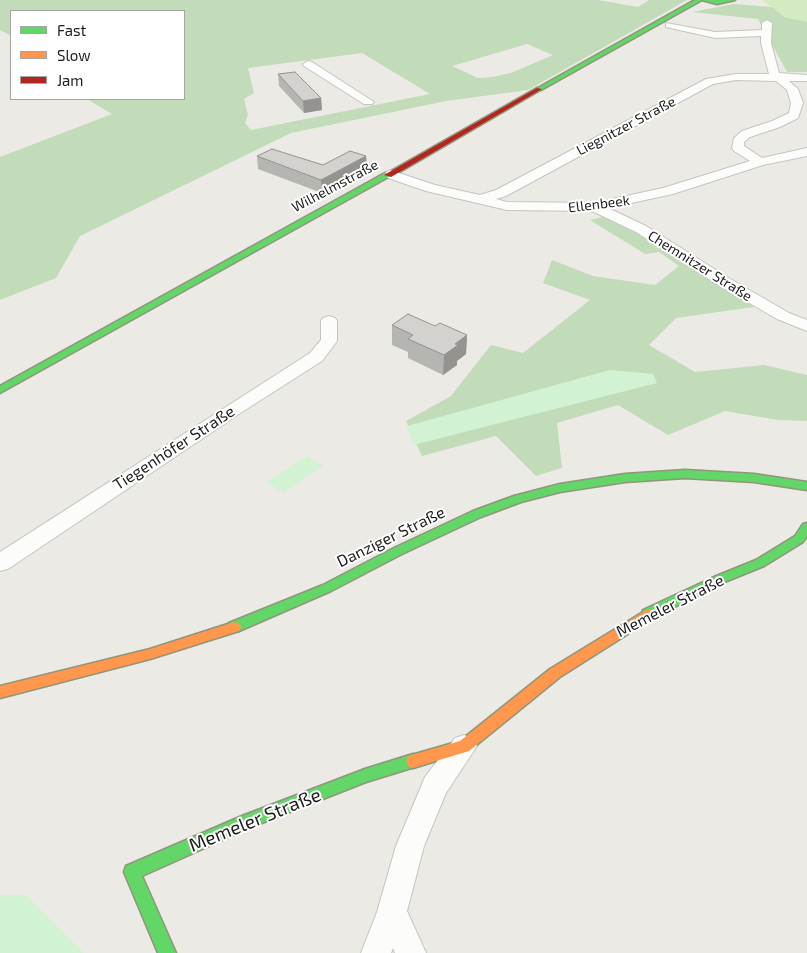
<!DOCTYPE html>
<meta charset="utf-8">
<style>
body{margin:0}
#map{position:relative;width:807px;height:953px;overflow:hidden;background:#ebeae5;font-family:"Exo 2",sans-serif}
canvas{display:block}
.legend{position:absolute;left:10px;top:10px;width:175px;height:90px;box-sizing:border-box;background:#fff;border:1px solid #a5a5a5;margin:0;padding:6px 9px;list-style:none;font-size:15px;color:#1d1d1d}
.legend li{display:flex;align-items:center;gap:10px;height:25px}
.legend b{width:25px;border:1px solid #a5a5a5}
</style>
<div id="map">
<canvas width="807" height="953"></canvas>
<ul class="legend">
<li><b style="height:6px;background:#63d668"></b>Fast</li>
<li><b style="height:6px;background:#ff974d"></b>Slow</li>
<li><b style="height:6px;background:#b3261e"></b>Jam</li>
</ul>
</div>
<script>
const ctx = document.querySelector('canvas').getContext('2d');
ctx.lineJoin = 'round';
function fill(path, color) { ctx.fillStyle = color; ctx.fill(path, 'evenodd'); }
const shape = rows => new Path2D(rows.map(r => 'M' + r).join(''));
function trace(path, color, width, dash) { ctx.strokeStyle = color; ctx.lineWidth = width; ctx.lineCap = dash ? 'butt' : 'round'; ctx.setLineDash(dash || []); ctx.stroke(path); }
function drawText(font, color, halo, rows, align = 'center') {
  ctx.font = font + ' "Exo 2",sans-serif'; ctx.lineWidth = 4; ctx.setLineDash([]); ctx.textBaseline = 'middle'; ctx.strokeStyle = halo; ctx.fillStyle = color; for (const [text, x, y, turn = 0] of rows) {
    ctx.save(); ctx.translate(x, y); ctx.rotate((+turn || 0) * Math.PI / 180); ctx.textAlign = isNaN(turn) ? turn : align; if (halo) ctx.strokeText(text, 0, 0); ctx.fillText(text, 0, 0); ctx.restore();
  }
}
const grass = shape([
 [762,0,807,0,807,22,784,17]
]);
const forest = shape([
 [0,0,598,0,638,7,649,0,687,0,528,90,446,101,291,133,80,236,56,278,0,300,0,157,112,114,87,99,184,99,184,11,11,11,11,36,0,30],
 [527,44,553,55,511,73,492,77,478,78,452,66],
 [362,53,430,94,251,130,245,123,248,115,244,99,254,93,248,68],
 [734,4,772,7,784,17,807,22,807,72,787,72,758,19,692,12],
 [603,217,661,245,754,307,676,318,649,345,695,372,764,365,807,375,807,421,778,420,725,411,668,435,618,405,557,423,562,468,536,476,496,436,422,456,406,421,451,396,491,345,523,353,590,300,543,283,552,260,593,276,655,285,679,266,659,252,645,254,590,220]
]);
const park = shape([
 [610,370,653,374,657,383,413,445,407,426],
 [307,456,323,466,283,493,267,482],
 [0,895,26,895,84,953,0,953]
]);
const street = shape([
 [767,20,772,23,771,43,779,73,807,75,807,81,789,81,798,89,803,103,798,118,780,127,750,137,744,142,744,146,762,158,807,148,807,156,763,165,673,194,608,208,646,226,727,277,789,313,807,320,807,331,777,319,715,283,636,232,592,211,507,210,426,191,385,177,383,174,390,170,435,185,480,195,496,190,706,79,736,74,769,74,761,43,761,36,715,38,666,27,666,23,715,32,762,30,762,23,767,20],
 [736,80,776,81,787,90,791,103,789,113,772,121,742,131,734,138,732,148,734,151,750,161,663,188,594,203,507,202,496,199,506,196,713,84,736,80],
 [308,61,312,62,374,102,372,104,364,104,304,66,303,64,308,61],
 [329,316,335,318,337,321,337,341,322,361,242,412,8,569,0,571,0,552,310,353,321,340,321,321,323,318,329,316],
 [464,735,473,738,477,746,446,793,424,846,407,911,426,953,395,953,393,948,391,953,361,953,377,912,396,846,425,777,455,738,464,735]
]);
const fast = shape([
 [695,0,702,0,541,90,536,89,695,0],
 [702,0,735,0,717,4,702,0],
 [385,173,392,175,0,393,0,386,385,173],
 [685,470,754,474,807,482,807,490,754,482,685,478,625,482,560,492,521,502,481,517,402,554,331,591,239,631,234,632,229,631,227,627,229,623,323,585,394,548,473,511,514,496,560,484,625,474,685,470],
 [807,523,807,536,803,542,764,566,722,583,653,618,648,619,643,618,642,614,643,610,714,577,756,560,795,536,803,524,807,523],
 [413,754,418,756,420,761,418,766,366,782,254,826,142,876,176,953,158,953,124,872,126,866,242,816,365,769,413,754]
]);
const slow = shape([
 [648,609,653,610,654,614,653,618,560,677,469,751,413,768,408,766,406,761,408,756,460,741,550,669,648,609],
 [234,622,239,623,241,627,239,631,150,659,0,698,0,686,150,649,234,622]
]);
const jam = shape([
 [537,88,542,89,391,177,384,175,537,88]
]);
const wall = shape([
 [278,74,321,98,322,110,304,113,279,86],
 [257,156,323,165,366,156,367,169,322,193,258,169],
 [392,325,467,335,466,354,457,361,457,365,443,375,408,358,408,352,392,345]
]);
const shadedWall = shape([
 [321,98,322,110,304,113,303,101],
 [366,156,367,169,322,193,321,180],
 [467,335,466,354,457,361,457,365,443,375,444,355,455,344]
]);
const building = shape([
 [295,72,321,98,303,101,278,74,295,72],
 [272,149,323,165,350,151,366,156,321,180,257,156,272,149],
 [408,314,435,326,440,323,467,335,455,344,458,345,444,355,408,339,413,335,392,325,408,314]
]);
const farStreetnames = [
 ["Liegnitzer Straße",626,126,-28],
 ["Wilhelmstraße",335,186,-28],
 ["Ellenbeek",599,204,-7],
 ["Chemnitzer Straße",700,266,32]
];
const streetNames = [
 ["Tiegenhöfer Straße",174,448,-33],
 ["Danziger Straße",391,537,-26],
 ["Memeler Straße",670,606,-27]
];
const nearStreetnames = [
 ["Memeler Straße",255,820,-22]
];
fill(grass, '#d4ebc2');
fill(forest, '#c2dbb9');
fill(park, '#d1f3d4');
trace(street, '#c4c4c1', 2);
trace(fast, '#91957c', 3);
trace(slow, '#91957c', 3);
trace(jam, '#91957c', 3);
fill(street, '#fcfcfb');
fill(fast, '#63d668');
fill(slow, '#ff974d');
fill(jam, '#b3261e');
fill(wall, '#b5b5b1');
fill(shadedWall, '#949390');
fill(building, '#d3d2ce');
trace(building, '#949390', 1);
drawText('14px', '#1d1d1d', '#fff', farStreetnames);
drawText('16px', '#1d1d1d', '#fff', streetNames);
drawText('19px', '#1d1d1d', '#fff', nearStreetnames);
</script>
